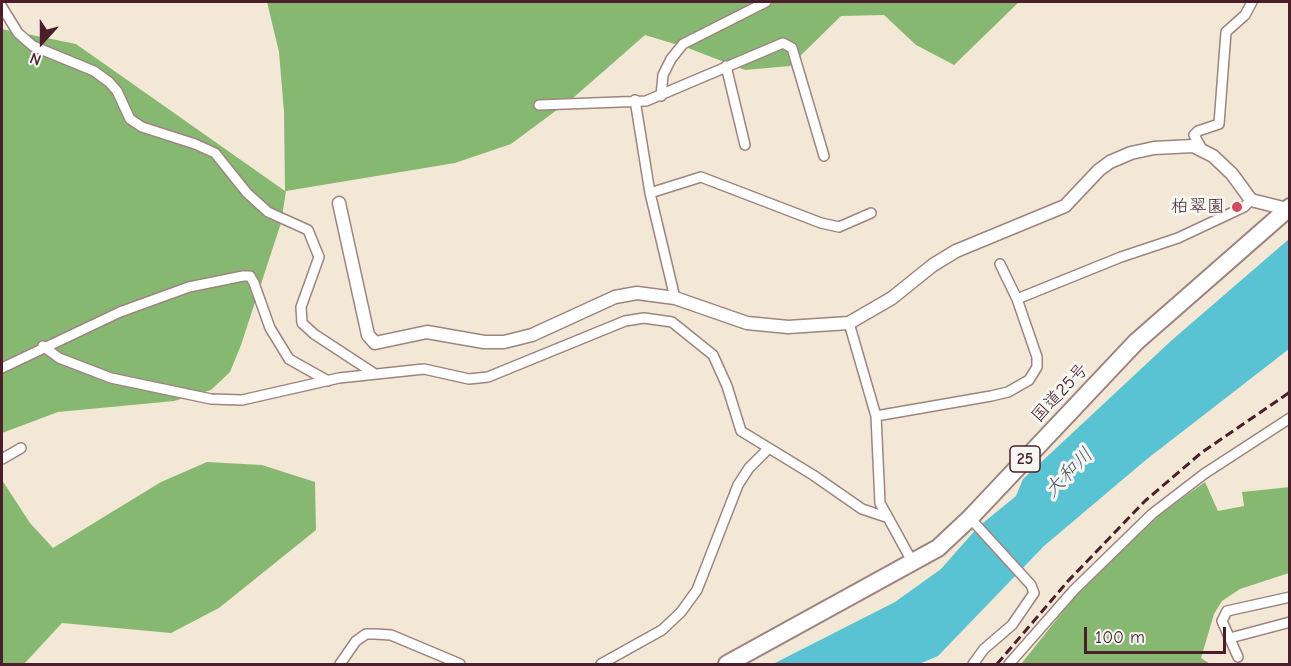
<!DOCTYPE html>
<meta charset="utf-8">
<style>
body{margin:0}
#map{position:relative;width:1291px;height:666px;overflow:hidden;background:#f3e8d5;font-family:"Comic Neue",sans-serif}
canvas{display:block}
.frame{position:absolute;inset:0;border:3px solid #4a1f2b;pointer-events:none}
.north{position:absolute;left:12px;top:12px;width:60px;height:60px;-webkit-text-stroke:4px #f6f6f2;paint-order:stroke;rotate:201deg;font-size:16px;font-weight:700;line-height:24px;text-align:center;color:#4a1f2b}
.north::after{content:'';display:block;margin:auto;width:21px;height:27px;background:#4a1f2b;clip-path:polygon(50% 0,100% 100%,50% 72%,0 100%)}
.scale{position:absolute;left:1084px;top:627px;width:142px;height:27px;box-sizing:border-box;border:3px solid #4a1f2b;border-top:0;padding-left:8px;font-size:18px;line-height:21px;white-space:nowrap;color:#4a1f2b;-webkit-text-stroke:4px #f6f6f2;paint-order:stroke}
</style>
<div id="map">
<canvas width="1291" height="666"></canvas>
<div class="frame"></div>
<div class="north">N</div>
<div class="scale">100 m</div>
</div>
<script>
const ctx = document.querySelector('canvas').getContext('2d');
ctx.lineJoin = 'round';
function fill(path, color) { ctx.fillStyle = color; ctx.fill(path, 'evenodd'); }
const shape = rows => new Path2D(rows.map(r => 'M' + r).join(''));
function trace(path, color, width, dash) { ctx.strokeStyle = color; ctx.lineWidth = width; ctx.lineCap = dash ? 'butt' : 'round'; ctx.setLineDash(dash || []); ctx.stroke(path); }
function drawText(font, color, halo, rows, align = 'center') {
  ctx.font = font + ' "Comic Neue","Klee One",sans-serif'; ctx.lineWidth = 6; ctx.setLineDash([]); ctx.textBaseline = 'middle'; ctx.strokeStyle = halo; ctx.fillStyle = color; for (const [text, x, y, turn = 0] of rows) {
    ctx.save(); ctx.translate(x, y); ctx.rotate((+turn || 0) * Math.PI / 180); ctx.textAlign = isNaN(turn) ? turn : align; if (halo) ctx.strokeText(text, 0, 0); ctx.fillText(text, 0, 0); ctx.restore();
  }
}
const forest = shape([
 [267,2,1019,2,954,65,916,45,884,15,841,16,790,66,745,70,688,48,645,35,573,98,511,144,455,163,286,191,281,223,241,345,230,372,211,390,174,401,58,412,2,433,2,29,76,44,285,191,284,112,279,52],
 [207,462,262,465,315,482,316,530,219,608,171,633,62,623,24,664,2,664,2,480,30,523,53,548,161,482],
 [1205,482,1218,511,1244,506,1242,492,1290,487,1289,573,1240,589,1222,601,1214,614,1201,658,1210,664,1021,664,1081,589,1163,512]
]);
const water = shape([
 [1289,239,1289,349,1147,459,1044,546,938,656,919,664,773,664,895,602,941,569,978,527,1016,496,1023,479,1172,340]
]);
const street = shape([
 [2,7,18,33,33,46,94,71,109,82,117,91,130,119,142,127,195,144,215,153,247,193,268,212,308,230,319,257,301,307,302,323,314,334,375,374],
 [726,66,745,145],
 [661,96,663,75,671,59,683,44,766,2],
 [635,100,650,193,675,298],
 [539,105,646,101,783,43,792,48,824,156],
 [1203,151,1194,135,1198,131,1219,124,1226,32,1245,15,1252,2],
 [650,193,701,177,821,223,839,227,871,213],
 [1017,299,1121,257,1178,238,1244,207,1251,200],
 [849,323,876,416,880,503,913,563],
 [43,346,59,358,111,378,211,399,242,400,339,378,424,369,469,379,488,377,625,321,644,318,672,322,713,355,727,386,741,431,813,475,862,509,886,517],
 [2,368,120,312,189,287,243,276,250,276,254,283,270,328,289,359,328,381],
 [876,416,991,396,1008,392,1029,380,1037,367,1037,357,1017,299,1000,264],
 [2,459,21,448],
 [970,518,1031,585,1034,593,1012,625,984,649,973,664],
 [1230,638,1290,622],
 [1238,657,1222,621,1227,611,1290,597],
 [340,664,356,641,366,634,375,634,391,635,460,664],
 [601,664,662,630,681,612,697,590,738,485,749,468,768,449],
 [1009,664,1074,590,1152,514,1204,474,1290,418]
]);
const secondary = shape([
 [339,203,368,335,375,343,427,332,484,342,504,342,532,335,615,297,637,293,675,298,747,323,788,327,849,323,892,298,933,265,956,251,1065,206,1099,170,1110,162,1131,153,1154,148,1193,146,1213,156,1232,174,1251,200,1287,209]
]);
const highway = shape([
 [727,664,938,548,970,518,1136,342,1290,207]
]);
const rail = shape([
 [997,664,1068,581,1145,501,1201,453,1290,392]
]);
const markers = [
 [1237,207,6,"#d1495b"]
];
const shields = [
 [1025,459,30]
];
const shieldNames = [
 ["25",1025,459]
];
const poiNames = [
 ["柏翠園",1225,207]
];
const streetNames = [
 ["国道25号",1060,393,-47]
];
const waterNames = [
 ["大和川",1069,473,-46]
];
fill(forest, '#87b871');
fill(water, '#59c3d4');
trace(street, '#9e8480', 12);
trace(secondary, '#9e8480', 15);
trace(highway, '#9e8480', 20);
trace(street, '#fff', 9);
trace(secondary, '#fff', 12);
trace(highway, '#fff', 16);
trace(rail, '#4a1f2b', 3, [9, 4.5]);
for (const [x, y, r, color] of markers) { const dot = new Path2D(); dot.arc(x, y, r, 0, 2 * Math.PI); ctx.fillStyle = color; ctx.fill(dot); trace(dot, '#f6f6f2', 2); }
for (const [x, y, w] of shields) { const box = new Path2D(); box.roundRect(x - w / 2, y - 13, w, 26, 4.5); ctx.fillStyle = '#f6f6f2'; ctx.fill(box); trace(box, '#4a1f2b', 1.5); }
drawText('bold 16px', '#4a1f2b', null, shieldNames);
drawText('18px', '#4a1f2b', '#f6f6f2', poiNames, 'right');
drawText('18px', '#4a1f2b', '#f6f6f2', streetNames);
drawText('italic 20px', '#4f5866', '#f6f6f2', waterNames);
</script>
